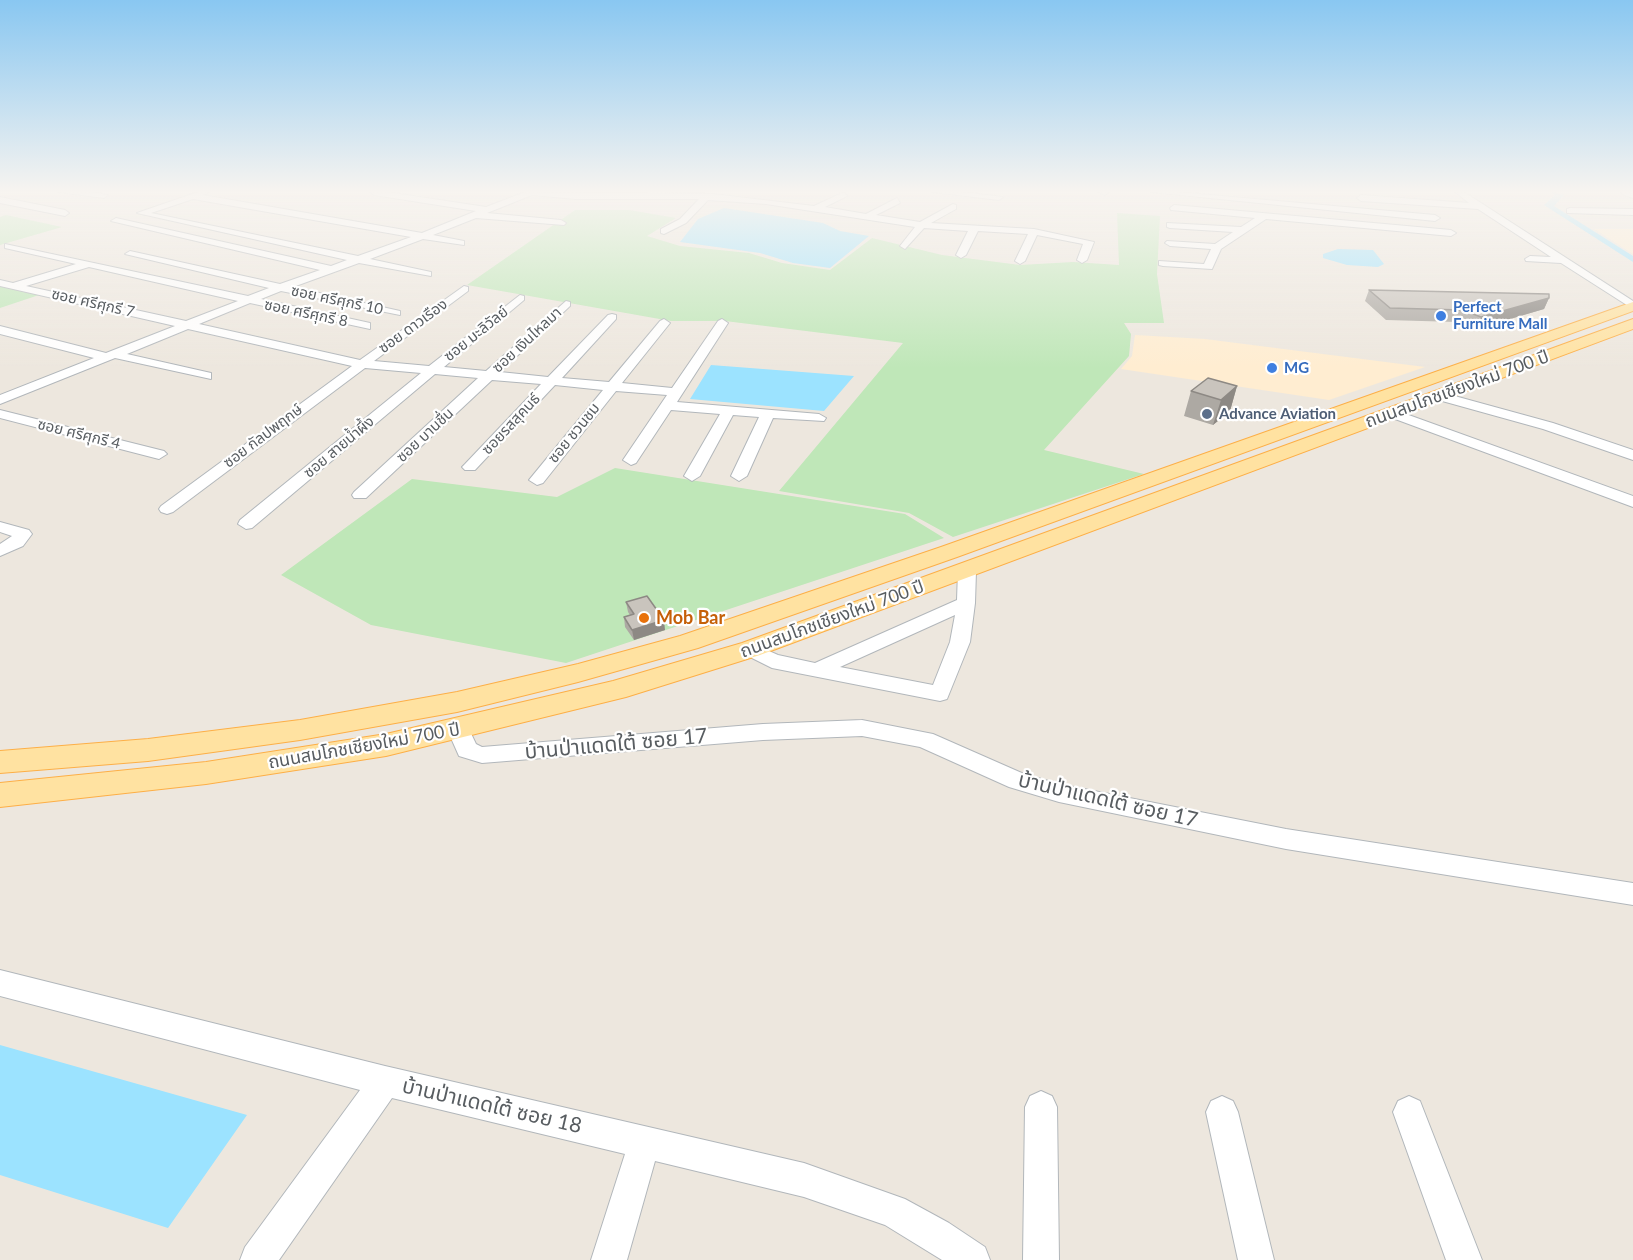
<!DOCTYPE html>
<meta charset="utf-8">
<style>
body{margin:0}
canvas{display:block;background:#ede7de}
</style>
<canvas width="1633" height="1260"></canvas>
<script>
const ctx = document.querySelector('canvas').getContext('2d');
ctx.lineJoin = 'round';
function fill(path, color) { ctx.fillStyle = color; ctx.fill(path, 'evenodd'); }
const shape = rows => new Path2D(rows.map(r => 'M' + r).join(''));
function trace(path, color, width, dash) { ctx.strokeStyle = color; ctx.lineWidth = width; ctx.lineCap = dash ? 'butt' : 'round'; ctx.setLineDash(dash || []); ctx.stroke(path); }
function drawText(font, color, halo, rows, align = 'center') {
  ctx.font = font + ' Lato,"Noto Sans Thai",sans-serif'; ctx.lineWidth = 4.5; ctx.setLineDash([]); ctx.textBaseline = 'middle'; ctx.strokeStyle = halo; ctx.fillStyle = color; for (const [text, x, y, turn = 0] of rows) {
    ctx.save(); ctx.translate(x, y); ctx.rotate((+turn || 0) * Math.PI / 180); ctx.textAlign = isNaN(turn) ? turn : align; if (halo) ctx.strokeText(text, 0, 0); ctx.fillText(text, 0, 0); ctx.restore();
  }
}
const commercial = shape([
 [1594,229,1633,229,1633,254],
 [1135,335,1205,339,1425,367,1329,400,1121,369,1132,356]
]);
const green = shape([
 [575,210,629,210,676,218,647,236,680,246,749,253,782,263,830,270,872,238,942,255,1020,265,1073,262,1119,265,1117,213,1160,216,1157,274,1164,323,1124,323,1131,334,1129,356,1044,450,1144,474,953,537,909,513,779,491,903,343,725,321,671,321,467,285],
 [6,215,62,227,0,245,0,217],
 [0,286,39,295,0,308],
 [615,468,905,514,944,538,566,663,371,625,281,575,412,479,557,497]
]);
const water = shape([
 [1552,192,1564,195,1554,206,1633,256,1633,262,1544,205,1555,195],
 [724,208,823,223,840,231,869,236,830,268,793,263,760,253,680,242,698,219],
 [1338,249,1373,250,1384,264,1378,267,1347,265,1323,258,1323,254],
 [711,365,854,376,824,411,690,399],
 [0,1045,247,1115,168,1228,0,1175]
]);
const minor = shape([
 [58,192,91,192,108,195,104,198,58,192],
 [198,192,209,192,203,195,422,233,476,211,374,195,370,192,387,192,486,207,525,192,713,194,814,206,844,192,847,196,825,207,866,214,897,198,900,203,876,215,920,222,953,204,956,205,956,209,931,223,1034,229,1094,242,1087,260,1082,263,1077,260,1083,244,1037,235,1025,261,1020,264,1015,261,1028,234,978,231,966,255,961,258,956,255,968,231,924,228,905,249,900,246,915,227,766,204,708,200,686,223,664,234,661,233,661,229,680,219,699,199,576,199,532,195,487,213,561,220,566,223,564,225,476,218,433,235,464,241,464,245,423,239,370,259,431,272,431,276,359,263,293,287,400,311,400,315,281,291,261,299,370,323,370,329,250,303,199,324,360,360,464,286,468,287,468,291,374,361,429,366,520,295,524,296,524,300,444,367,486,371,566,301,570,302,570,306,500,372,548,377,608,315,612,314,616,315,616,319,562,378,609,382,660,321,664,319,670,323,622,383,672,388,718,321,722,319,728,323,677,402,819,414,826,418,824,421,773,418,747,476,739,481,731,476,759,417,733,415,700,476,692,481,684,476,720,414,671,410,636,463,631,465,623,460,667,395,616,391,543,483,537,485,529,480,603,390,555,385,475,470,465,470,462,467,465,464,541,384,492,380,366,498,354,498,352,495,354,492,478,378,435,374,252,528,246,529,238,524,240,520,421,373,365,368,173,512,167,514,161,512,159,509,161,506,352,366,188,329,127,354,211,373,211,379,115,358,0,404,0,395,94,358,0,334,0,326,106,353,175,326,0,286,0,280,13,283,76,264,5,248,5,244,248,296,269,288,125,254,130,251,280,284,320,270,111,221,116,218,331,266,347,260,137,213,198,192],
 [193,199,411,237,358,256,151,213,193,199],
 [89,267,238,301,186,321,26,286,89,267],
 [932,192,962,192,1003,197,999,200,932,192],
 [1098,192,1109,192,1105,195,1098,192],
 [1151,192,1177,192,1435,215,1440,218,1435,221,1151,192],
 [1455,192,1464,192,1633,301,1633,309,1561,263,1526,261,1525,259,1530,256,1551,257,1478,209,1361,201,1357,198,1361,195,1469,203,1455,192],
 [1621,192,1633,192,1633,198,1622,194,1621,192],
 [0,197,65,210,69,213,65,216,0,203,0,197],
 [1174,205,1451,230,1456,233,1451,236,1266,219,1221,249,1212,269,1163,266,1159,265,1159,261,1204,264,1211,249,1170,246,1165,243,1167,241,1215,244,1233,232,1170,228,1167,227,1167,223,1241,227,1255,218,1171,210,1170,208,1174,205],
 [1570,208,1633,209,1633,215,1567,213,1567,209,1570,208],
 [1440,392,1553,423,1633,450,1633,460,1543,429,1435,399,1435,393,1440,392],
 [1392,409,1633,496,1633,507,1387,416,1385,413,1392,409],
 [0,410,164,451,167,454,159,459,0,418,0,410],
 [0,522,29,530,32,534,23,546,0,556,0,544,12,536,0,532,0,522],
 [967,566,976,571,975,603,970,642,947,699,940,701,772,668,744,654,741,649,744,644,751,643,778,655,815,663,957,600,958,571,967,566],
 [955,615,950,642,933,685,840,667,955,615],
 [862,720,933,734,1024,774,1059,784,1286,829,1633,883,1633,905,1286,849,1059,802,1009,787,920,747,862,736,763,740,482,763,459,756,447,729,450,723,458,721,466,723,476,744,482,747,763,724,862,720],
 [0,970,385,1066,804,1163,905,1199,949,1223,985,1247,990,1260,942,1260,885,1225,804,1197,655,1161,627,1260,591,1260,625,1154,392,1098,279,1260,240,1260,245,1247,360,1090,0,996,0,970],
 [1041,1091,1052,1096,1057,1107,1059,1260,1023,1260,1025,1107,1030,1096,1041,1091],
 [1222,1096,1233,1101,1238,1112,1274,1260,1238,1260,1206,1112,1211,1101,1222,1096],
 [1409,1096,1420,1101,1482,1260,1446,1260,1393,1112,1398,1101,1409,1096]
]);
const major = shape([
 [1633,302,1633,311,957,557,698,648,578,682,457,712,300,740,148,761,0,773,0,751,148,739,300,720,457,692,578,664,680,636,941,547,1633,302],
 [1633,319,1633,329,760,655,626,697,386,756,206,784,0,807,0,783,206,762,386,734,613,681,742,643,1633,319]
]);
const wall = shape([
 [1369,290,1549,298,1544,309,1476,329,1457,322,1386,320,1365,301],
 [1237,386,1230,411,1213,425,1184,416,1191,391],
 [626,602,665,630,634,640,625,627,624,617,630,615,628,612]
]);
const shadedWall = shape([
 [1549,298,1544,309,1476,329,1481,317],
 [1237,386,1230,411,1213,425,1221,400],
 [664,620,665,630,634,640,632,630]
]);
const building = shape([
 [1369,290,1549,294,1549,298,1481,317,1462,310,1390,308,1369,290],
 [1208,378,1237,386,1221,400,1191,391,1208,378],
 [647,596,664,620,632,630,624,617,634,614,626,602,647,596]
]);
const markers = [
 [1441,316,6,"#3f7fe0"],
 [1272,368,6,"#3f7fe0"],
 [1207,414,6,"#5c6f8a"],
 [644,618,6,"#e8710a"]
];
const farStreetnames = [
 ["ซอย ศรีศุกรี 10",337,300,12],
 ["ซอย ศรีศุกรี 7",93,303,13],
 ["ซอย ศรีศุกรี 8",306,313,12],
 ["ซอย ดาวเรือง",413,326,-36],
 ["ซอย มะลิวัลย์",476,334,-39],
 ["ซอย เงินไหลมา",527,340,-43],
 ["ซอยรสสุคนธ์",511,424,-47],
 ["ซอย ชวนชม",574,433,-51],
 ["ซอย ศรีศุกรี 4",79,434,14],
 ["ซอย บานชื่น",425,435,-43],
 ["ซอย กัลปพฤกษ์",263,436,-37],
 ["ซอย สายน้ำผึ้ง",339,447,-40]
];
const farShopnames = [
 ["Perfect",1453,307],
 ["Furniture Mall",1453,324],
 ["MG",1284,368]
];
const farServicenames = [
 ["Advance Aviation",1219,414]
];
const streetNames = [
 ["ถนนสมโภชเชียงใหม่ 700 ปี",1457,389,-20],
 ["ถนนสมโภชเชียงใหม่ 700 ปี",832,619,-20],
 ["ถนนสมโภชเชียงใหม่ 700 ปี",364,746,-10]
];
const foodNames = [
 ["Mob Bar",656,618]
];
const nearStreetnames = [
 ["บ้านป่าแดดใต้ ซอย 17",616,744,-5],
 ["บ้านป่าแดดใต้ ซอย 17",1108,800,13],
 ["บ้านป่าแดดใต้ ซอย 18",492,1106,13]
];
fill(commercial, '#ffedd1');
fill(green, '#bfe7b8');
fill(water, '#9ce3ff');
trace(minor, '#b2b7bb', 2);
trace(major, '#fdaf47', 2);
fill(minor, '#fff');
fill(major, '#ffe2a1');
fill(wall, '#ada9a3');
fill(shadedWall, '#8d8984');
fill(building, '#c9c4bd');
trace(building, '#8d8984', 1.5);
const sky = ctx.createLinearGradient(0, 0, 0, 368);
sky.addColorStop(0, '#89c7f1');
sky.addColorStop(0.52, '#f7f4f0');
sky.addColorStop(1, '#f7f4f000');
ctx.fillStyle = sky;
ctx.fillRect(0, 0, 1633, 368);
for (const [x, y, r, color] of markers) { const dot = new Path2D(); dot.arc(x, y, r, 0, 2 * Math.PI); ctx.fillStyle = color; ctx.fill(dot); trace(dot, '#fff', 2); }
drawText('15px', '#585d61', '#fff', farStreetnames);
drawText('bold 15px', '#366cbe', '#fff', farShopnames, 'left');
drawText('bold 15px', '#4e5e75', '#fff', farServicenames, 'left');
drawText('18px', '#585d61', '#fff', streetNames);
drawText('bold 18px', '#c56008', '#fff', foodNames, 'left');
drawText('21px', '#585d61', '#fff', nearStreetnames);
</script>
